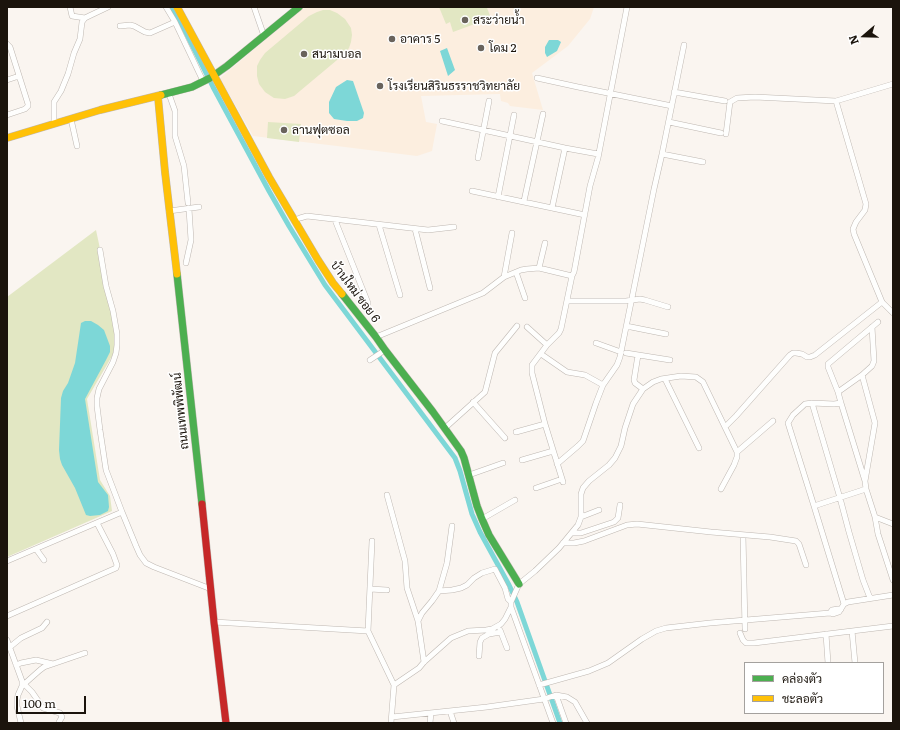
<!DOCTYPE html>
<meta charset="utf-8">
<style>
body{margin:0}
#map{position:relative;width:900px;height:730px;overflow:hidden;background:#faf5f0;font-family:Literata,Sarabun,serif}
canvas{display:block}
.frame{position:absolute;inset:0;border:8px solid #1b140c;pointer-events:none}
.legend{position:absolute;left:744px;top:662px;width:140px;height:52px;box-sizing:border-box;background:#fff;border:1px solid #a4a19e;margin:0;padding:5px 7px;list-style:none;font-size:12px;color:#1b140c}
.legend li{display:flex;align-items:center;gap:8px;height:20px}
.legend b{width:20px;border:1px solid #a4a19e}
.north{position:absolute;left:844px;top:16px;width:40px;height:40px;-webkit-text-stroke:3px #fff;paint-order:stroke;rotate:250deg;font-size:11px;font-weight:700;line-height:16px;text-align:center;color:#1b140c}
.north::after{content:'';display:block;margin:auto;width:14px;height:18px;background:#1b140c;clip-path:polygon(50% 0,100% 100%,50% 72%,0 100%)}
.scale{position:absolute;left:16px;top:696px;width:70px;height:18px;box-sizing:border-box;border:2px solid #1b140c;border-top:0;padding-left:5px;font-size:12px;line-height:14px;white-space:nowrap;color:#1b140c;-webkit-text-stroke:3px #fff;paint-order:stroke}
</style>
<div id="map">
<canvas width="900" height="730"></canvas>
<div class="frame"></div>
<ul class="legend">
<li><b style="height:5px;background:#4caf50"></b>คล่องตัว</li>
<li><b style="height:5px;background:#ffc107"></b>ชะลอตัว</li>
</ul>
<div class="north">N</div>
<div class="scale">100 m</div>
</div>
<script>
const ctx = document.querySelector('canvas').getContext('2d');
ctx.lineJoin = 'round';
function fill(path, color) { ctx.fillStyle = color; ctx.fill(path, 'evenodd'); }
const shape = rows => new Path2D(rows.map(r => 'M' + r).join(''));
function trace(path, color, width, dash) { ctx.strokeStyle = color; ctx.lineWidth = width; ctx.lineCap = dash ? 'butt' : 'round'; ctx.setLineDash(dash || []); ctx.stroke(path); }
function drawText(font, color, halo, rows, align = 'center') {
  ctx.font = font + ' Literata,Sarabun,serif'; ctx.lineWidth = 3; ctx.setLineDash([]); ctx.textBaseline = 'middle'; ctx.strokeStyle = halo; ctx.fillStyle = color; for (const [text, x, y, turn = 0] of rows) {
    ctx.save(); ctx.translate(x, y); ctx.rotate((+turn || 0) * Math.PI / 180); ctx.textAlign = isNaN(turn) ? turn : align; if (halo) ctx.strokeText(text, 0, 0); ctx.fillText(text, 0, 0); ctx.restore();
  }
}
const built = shape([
 [305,7,594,7,590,19,568,46,532,73,543,110,510,106,508,103,501,101,500,94,421,96,426,122,437,124,432,151,417,156,337,146,253,136,220,78]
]);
const green = shape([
 [439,7,489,7,487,8,491,18,453,32,450,22,446,24],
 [323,10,330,10,337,13,345,19,351,28,352,35,351,42,349,48,343,55,294,96,285,99,274,98,265,92,259,84,257,76,257,66,260,60,265,53,309,16,317,12],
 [268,122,301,124,299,142,267,138],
 [96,230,114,314,116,335,115,351,87,399,100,480,110,496,112,511,7,557,7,297]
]);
const water = shape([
 [549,40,558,40,561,42,557,51,547,57,545,53,545,47],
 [447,48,455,70,448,76,440,51],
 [347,80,353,81,364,113,363,118,357,121,347,121,334,119,329,113,329,102,336,87],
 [85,321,91,321,98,325,104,330,110,346,110,352,106,360,85,399,98,482,108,495,109,507,108,511,100,515,90,516,86,515,75,488,62,465,60,459,59,450,61,398,63,391,68,383,75,363,81,323]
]);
const canal = shape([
 [171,7,180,21,213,87,269,191,289,226,325,285,455,458,460,471,472,514,480,532,509,585,517,602,560,723]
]);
const street = shape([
 [70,7,72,16,85,18],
 [166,7,175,22,203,81],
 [254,7,264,36],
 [120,26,130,25,134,26,145,32,150,33,175,22],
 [7,44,10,47,28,104,28,106,25,109,7,115],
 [537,78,578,87,672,106],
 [7,80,19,76],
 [674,92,725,101],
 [169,94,175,111,175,136,184,166,188,203],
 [836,101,866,204,865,210,856,222,853,229,854,234,882,302,893,313],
 [71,119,77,146],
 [442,121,565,148,598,154],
 [669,122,721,133],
 [54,124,54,102,61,91,68,74,74,53,80,39,82,22,85,18,89,16,108,7],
 [726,134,730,102,737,98,755,97,836,101,893,84],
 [662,154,703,162],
 [478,158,489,101],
 [472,191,585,215],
 [498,197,514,115],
 [524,201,543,114],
 [552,208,565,148],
 [169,211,199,207],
 [294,220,300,218,307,216,428,230,454,227],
 [335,220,368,303],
 [379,225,400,295],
 [415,229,430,288],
 [100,250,106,286,113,311,117,334,117,345,116,353,113,362,99,389,97,398,97,406,100,430,106,470,122,512],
 [186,263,191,240,189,209],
 [539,268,545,243],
 [516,272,525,298],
 [504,277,512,233],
 [567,301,626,301,640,299,645,300,668,307],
 [626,326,666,334],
 [527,327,547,345],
 [376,337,483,293,504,277,521,270,527,269,539,268,572,276],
 [596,343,621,352],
 [626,353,670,360],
 [541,354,567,372,585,375,603,385],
 [638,355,634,380,635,383,643,389],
 [370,360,385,350],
 [862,375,872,366,874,361,872,327],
 [665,379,699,448],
 [838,392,828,367,828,364,878,322],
 [473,402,505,438],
 [812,403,840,498,849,532,863,580,870,598],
 [841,403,865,481,866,489,875,517,878,534,893,580],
 [725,427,736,416,790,355,793,353,796,353,802,354,807,357,810,357,815,355,882,302],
 [445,428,485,392,495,353,517,326],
 [516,432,545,424],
 [737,452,773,421],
 [522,460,553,451],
 [557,464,578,446,583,441,596,403,603,385,617,365,620,357,654,189,662,154,684,45],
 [469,475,503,463],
 [563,482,545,424,532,373,532,365,547,345,559,333,561,329,572,276,574,272,590,186,598,158,627,7],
 [536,488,562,479],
 [387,495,405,561,407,588,418,621,424,662],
 [814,506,788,423,793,415,805,404,812,403,834,404,841,403,838,392,862,375,875,423,865,481],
 [581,517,599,510],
 [875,517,893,524],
 [482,519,515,500],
 [572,533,581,533,614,522,618,518,620,505],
 [743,535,745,629],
 [372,541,368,631,394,685,391,723],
 [563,543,574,543,584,541,627,525,637,524,711,532,770,537,796,541,799,544,806,565],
 [36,549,44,560],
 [7,561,122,512,136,546,140,555,146,563,154,567,211,589],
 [370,589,387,590],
 [439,591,452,590,461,588,467,585,474,578,482,573,495,569,505,588,508,599,511,602],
 [844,604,814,506,866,489],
 [830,613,832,610,838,609,841,609],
 [7,616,116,568,117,565,113,554,97,523],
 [418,621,422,613,432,601,439,591,447,563,452,526],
 [214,622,368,631],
 [500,630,507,648],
 [852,631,855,663],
 [740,633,743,640,746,643,754,643,893,626],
 [826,634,828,663],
 [7,640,22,681,22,686,18,695,17,700,17,706,21,723],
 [10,647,21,638,42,628,47,622],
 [479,656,480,642,482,638,489,634,501,632],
 [16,665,21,663,36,660,53,664],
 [24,684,32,692,43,708,60,713,62,717,59,722],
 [394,685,419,668,424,662,451,638,468,631,486,630,492,629,501,624,505,619,511,607],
 [539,685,589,671,608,663,642,639,656,631,666,628,710,623,830,613,833,614,839,612,844,604,848,602,893,595],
 [22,686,40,670,44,667,85,653],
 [556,695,566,723],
 [450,711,454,723],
 [392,717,487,707,544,699,556,695,567,697,575,702,587,723],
 [430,723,431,713],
 [553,723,511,607,511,602,519,584,535,571,559,548,578,525,581,517,581,494,583,488,589,481,609,465,615,458,621,446,625,428,633,404,643,389,653,382,661,379,681,376,696,377,703,382,737,452,737,457,734,465,721,489]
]);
const fast = shape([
 [161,95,192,87,210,78,227,66,299,7],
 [177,274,202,504],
 [342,294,376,337,385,350,433,412,461,451,464,458,477,506,482,519,489,535,519,584]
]);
const slow = shape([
 [177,7,269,177,318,260,333,283,342,294],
 [158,97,165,172,177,274],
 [7,138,100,110,161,95]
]);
const jam = shape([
 [202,504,214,622,226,723]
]);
const markers = [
 [465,20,4,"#69635c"],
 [392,39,4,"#69635c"],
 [481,48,4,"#69635c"],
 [304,54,4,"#69635c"],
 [380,86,4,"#69635c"],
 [284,130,4,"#69635c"]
];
const poiNames = [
 ["สระว่ายน้ำ",473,20],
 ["อาคาร 5",400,39],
 ["โดม 2",489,48],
 ["สนามบอล",312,54],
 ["โรงเรียนสิรินธรราชวิทยาลัย",388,86],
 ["ลานฟุตซอล",292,130]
];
const streetNames = [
 ["บ้านใหม่ ซอย 6",355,292,53],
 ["ถนนเทพพิพัฒน์",181,411,-96]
];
fill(built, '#fceedf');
fill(green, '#e2e7c3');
fill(water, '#7dd7d7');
trace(canal, '#7dd7d7', 5);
trace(street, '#beb7b1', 6);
trace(fast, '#beb7b1', 8);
trace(slow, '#beb7b1', 8);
trace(jam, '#beb7b1', 8);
trace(street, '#fefefd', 5);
trace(fast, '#4caf50', 7);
trace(slow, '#ffc107', 7);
trace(jam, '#c62828', 7);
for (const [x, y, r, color] of markers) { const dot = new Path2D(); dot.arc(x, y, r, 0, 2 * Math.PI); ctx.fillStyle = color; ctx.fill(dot); trace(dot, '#fff', 1.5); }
drawText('12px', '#1b140c', '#fff', poiNames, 'left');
drawText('12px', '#1b140c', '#fff', streetNames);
</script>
